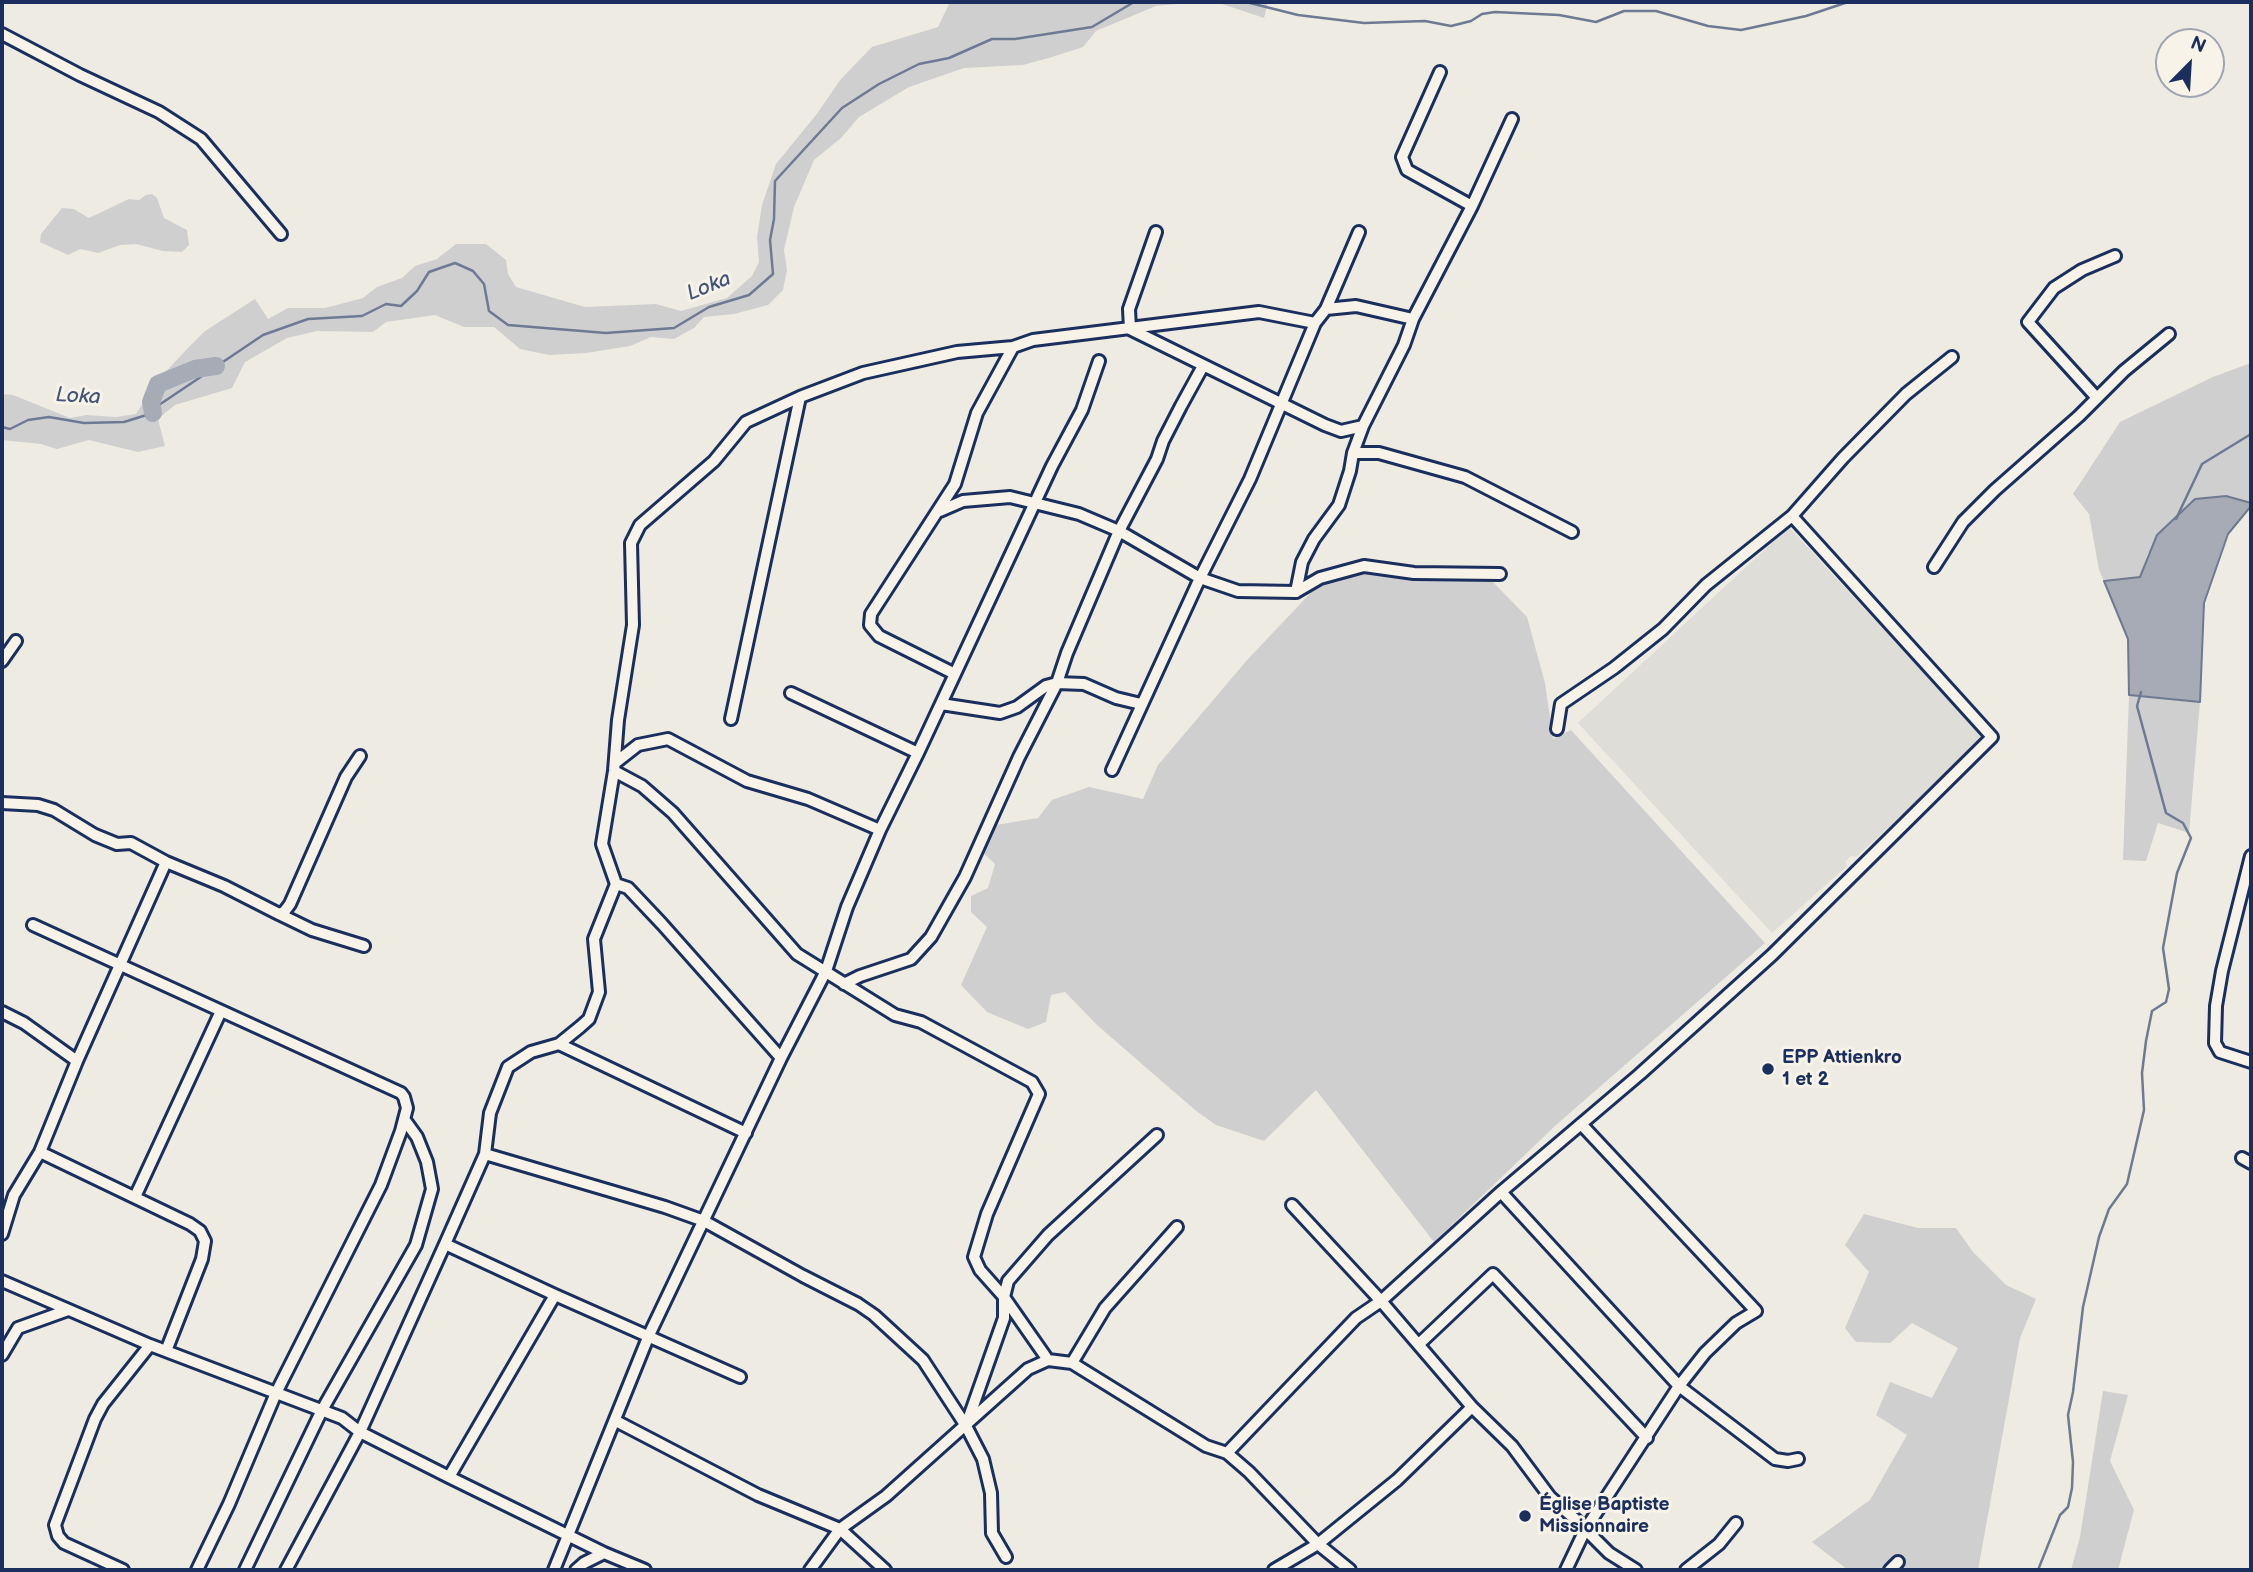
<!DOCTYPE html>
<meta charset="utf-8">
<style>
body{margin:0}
#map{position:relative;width:2253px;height:1572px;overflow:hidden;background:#eeebe2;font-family:"Balsamiq Sans",sans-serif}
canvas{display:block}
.frame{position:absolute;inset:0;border:4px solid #1b2f5e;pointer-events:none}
.north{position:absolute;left:2155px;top:28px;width:70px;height:70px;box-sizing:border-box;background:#f7f3e8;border:2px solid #9fa5b1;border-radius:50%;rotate:24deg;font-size:19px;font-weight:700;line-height:28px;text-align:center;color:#1b2f5e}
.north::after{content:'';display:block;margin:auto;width:24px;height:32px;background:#1b2f5e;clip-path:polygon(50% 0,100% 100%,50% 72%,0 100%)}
</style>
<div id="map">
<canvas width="2253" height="1572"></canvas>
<div class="frame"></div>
<div class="north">N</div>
</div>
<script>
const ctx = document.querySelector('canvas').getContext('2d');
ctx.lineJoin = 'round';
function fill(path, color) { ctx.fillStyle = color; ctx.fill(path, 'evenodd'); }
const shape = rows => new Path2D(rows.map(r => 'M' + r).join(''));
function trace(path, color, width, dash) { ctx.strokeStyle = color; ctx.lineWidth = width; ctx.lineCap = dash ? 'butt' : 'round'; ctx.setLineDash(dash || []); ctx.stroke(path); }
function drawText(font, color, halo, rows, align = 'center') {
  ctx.font = font + ' "Balsamiq Sans",sans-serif'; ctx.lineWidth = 6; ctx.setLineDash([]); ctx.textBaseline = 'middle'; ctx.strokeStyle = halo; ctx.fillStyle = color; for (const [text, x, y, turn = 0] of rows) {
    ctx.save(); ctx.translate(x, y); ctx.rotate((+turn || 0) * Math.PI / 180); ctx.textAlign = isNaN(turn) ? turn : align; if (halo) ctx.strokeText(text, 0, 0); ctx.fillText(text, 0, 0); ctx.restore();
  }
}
const built = shape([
 [1789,527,1985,739,1856,857,1851,856,1845,862,1847,866,1772,933,1578,723]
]);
const green = shape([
 [950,2,1198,2,1156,6,1096,31,1083,47,1052,57,1023,65,964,68,909,87,859,117,841,138,814,160,794,207,784,250,787,270,783,290,768,305,734,314,704,317,694,328,674,339,651,337,630,346,586,353,549,355,520,349,494,327,464,327,435,315,386,322,373,332,317,331,287,338,245,362,232,388,175,405,158,419,165,446,138,452,89,440,57,449,41,444,2,440,2,394,13,395,70,418,86,415,116,417,136,414,158,380,187,349,205,331,255,299,268,319,288,308,325,308,363,298,377,287,402,278,415,266,437,259,456,244,486,244,506,260,508,274,516,287,585,307,656,304,681,311,727,298,752,276,759,262,757,237,762,205,776,164,816,115,841,79,872,47,938,27],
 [1216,2,1268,2,1264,18],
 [152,194,157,198,164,218,187,230,189,245,182,252,163,251,136,244,120,245,98,253,80,249,68,255,40,242,41,234,62,208,74,209,89,218,129,199,139,200,146,195],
 [2251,363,2251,503,2226,496,2148,553,2140,577,2104,581,2099,570,2089,514,2073,494,2120,422,2213,377],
 [1375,571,1432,581,1491,580,1527,617,1545,683,1553,739,1571,730,1765,943,1556,1125,1434,1242,1316,1090,1264,1141,1216,1125,1195,1110,1097,1025,1065,992,1051,995,1046,1022,1028,1029,987,1012,961,985,987,927,971,912,971,896,988,888,995,864,979,849,996,825,1038,818,1052,800,1089,787,1143,799,1158,765,1248,659,1319,584],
 [2129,695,2200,702,2189,833,2158,823,2146,861,2123,860],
 [1864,1214,1918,1228,1956,1228,1973,1252,2006,1285,2036,1299,2020,1338,1978,1570,1848,1570,1812,1542,1870,1500,1907,1435,1876,1415,1890,1382,1932,1398,1958,1348,1912,1323,1890,1343,1856,1342,1845,1328,1869,1272,1845,1245],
 [2103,1391,2128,1395,2110,1461,2134,1510,2118,1570,2071,1570,2080,1537]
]);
const water = shape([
 [2226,496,2251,503,2251,506,2228,534,2204,603,2200,702,2129,695,2128,639,2104,581,2140,577,2157,535,2195,499,2226,496]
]);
const stream = shape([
 [1246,2,1298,15,1364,23,1425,21,1451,26,1471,21,1482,14,1495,12,1559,15,1596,22,1624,11,1656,11,1708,26,1741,30,1806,16,1848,2],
 [2,427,10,429,28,420,49,417,84,423,124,422,153,413,156,407,263,335,308,319,362,316,386,304,401,306,417,291,429,272,455,263,473,271,484,284,489,311,508,325,606,333,674,328,709,307,749,295,773,274,770,240,774,219,775,181,842,108,879,84,919,64,949,58,992,39,1015,39,1092,27,1134,2],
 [2176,519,2202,464,2251,434],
 [2038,1570,2060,1515,2068,1507,2072,1488,2073,1462,2068,1415,2073,1392,2083,1307,2099,1237,2109,1209,2127,1184,2144,1110,2142,1073,2146,1041,2152,1011,2166,1002,2169,989,2163,948,2177,873,2191,838,2183,823,2166,813,2137,706,2141,692]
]);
const river = shape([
 [153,413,151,402,158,384,195,369,216,366]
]);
const minor = shape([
 [2,34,80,75,159,112,201,139,281,234],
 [1440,72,1402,157,1407,170,1472,206],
 [1156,232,1129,309,1130,329,1325,425,1341,431,1363,426],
 [1326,309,1359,232],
 [2097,398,2028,322,2054,288,2082,270,2115,256],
 [1353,453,1379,453,1465,477,1572,532],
 [940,511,963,501,1010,497,1079,514,1119,531,1200,578,1238,591,1296,592,1320,578,1364,566,1414,573,1500,574],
 [1934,567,1963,522,1995,490,2079,416,2124,371,2169,334],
 [1296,592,1302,562,1314,539,1339,505,1350,471,1353,453,1363,426,1404,345,1413,319,1472,206,1512,119],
 [2,661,16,641],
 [955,674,879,636,870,625,871,614,955,484,977,413,1013,347,1033,340,1259,312,1315,323],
 [791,693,918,753],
 [941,704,1000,713,1017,707,1046,686,1057,683,1084,684,1116,698,1141,704],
 [731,719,800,397],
 [1557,729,1561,704,1614,668,1663,629,1706,585,1792,516,1843,458,1906,394,1952,357],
 [615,763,638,745,668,739,747,781,808,799,880,830],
 [1112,770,1200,578,1250,479,1315,323,1326,309,1356,306,1413,319],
 [614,771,642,786,673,813,797,954,895,1015,921,1022,1032,1082,1039,1094,987,1214,974,1257,980,1270,1004,1297,1048,1360],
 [2,803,38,805,54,810,95,835,117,844,131,843,166,862,224,886,279,914,284,912,290,904,346,777,360,756],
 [2251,856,2222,971,2216,1006,2215,1043,2220,1052,2251,1062],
 [616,884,628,888,662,924,781,1058],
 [279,914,312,930,364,946],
 [33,925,401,1093,404,1097,407,1108,401,1131,381,1185,276,1393,229,1504,197,1570],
 [844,984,860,976,911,959,931,937,965,877,1019,757,1057,683,1067,653,1119,531,1157,459,1163,441,1181,406,1203,366],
 [2,1012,24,1023,77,1061],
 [559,1044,746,1133],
 [40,1152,190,1224,200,1231,205,1241,202,1259,166,1351],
 [485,1154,665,1207,704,1221,803,1276,858,1304,874,1315,923,1360,966,1426,983,1459,991,1493,992,1533,1006,1557],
 [2242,1158,2251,1163],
 [1501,1192,1679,1386,1775,1459,1788,1461,1798,1459],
 [135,1197,221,1011],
 [1292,1205,1381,1301,1472,1407,1512,1446,1550,1497,1575,1519,1609,1553,1636,1570],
 [2,1234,14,1195,40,1152,77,1061,166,862],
 [445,1244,555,1295,740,1377],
 [2,1281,150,1345,342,1418,360,1432,449,1477,604,1553,645,1570],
 [1419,1344,1493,1274,1647,1438],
 [2,1355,18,1328,68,1310],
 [1072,1363,1105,1308,1177,1227],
 [616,1421,758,1495,840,1529,885,1570],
 [967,1423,1004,1318,1004,1297,1008,1281,1048,1235,1157,1135],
 [1227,1453,1356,1318,1381,1301,1501,1192,1640,1074,1772,955,1992,737,1792,516],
 [449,1477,555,1295],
 [123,1570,64,1543,58,1536,55,1525,95,1419,103,1404,150,1345],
 [245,1570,322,1410,416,1245,432,1189,427,1162,417,1137,404,1119],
 [286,1570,360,1432,445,1244,485,1154,490,1113,508,1067,531,1052,559,1044,580,1027,589,1019,599,992,594,939,616,884,602,844,614,771,618,720,633,625,631,543,640,525,714,461,746,422,800,397,863,373,957,352,1013,347],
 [554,1570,649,1335,781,1058,826,971,847,907,880,830,918,753,1052,466,1082,410,1099,361],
 [576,1570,584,1563,604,1553],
 [810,1570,840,1529,886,1496,1028,1369,1048,1360,1072,1363,1206,1446,1227,1453,1249,1472,1318,1544,1350,1570],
 [1274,1570,1318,1544,1397,1480,1472,1407],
 [1566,1570,1585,1530,1679,1386,1705,1353,1736,1323,1756,1311,1581,1124],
 [1686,1570,1719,1544,1736,1523],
 [1890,1570,1898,1562]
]);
const markers = [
 [1768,1069,7,"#1b2f5e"],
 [1525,1516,7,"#1b2f5e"]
];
const poiNames = [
 ["EPP Attienkro",1782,1058],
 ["1 et 2",1782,1080],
 ["Église Baptiste",1539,1505],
 ["Missionnaire",1539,1527]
];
const waterNames = [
 ["Loka",709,287,-22],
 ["Loka",78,397,3]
];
fill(built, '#deddd8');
fill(green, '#cfcfcf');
fill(water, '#a6abb5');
trace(water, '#6e7992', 2);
trace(stream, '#6e7992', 2.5);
trace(river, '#a6abb5', 18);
trace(minor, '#1b2f5e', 16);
trace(minor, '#f7f3e8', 10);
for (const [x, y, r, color] of markers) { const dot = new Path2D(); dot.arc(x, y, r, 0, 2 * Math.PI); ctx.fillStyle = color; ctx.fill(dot); trace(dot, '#f7f3e8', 2.5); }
drawText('bold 19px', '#1b2f5e', '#f7f3e8', poiNames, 'left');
drawText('italic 21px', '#455478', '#f7f3e8', waterNames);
</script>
